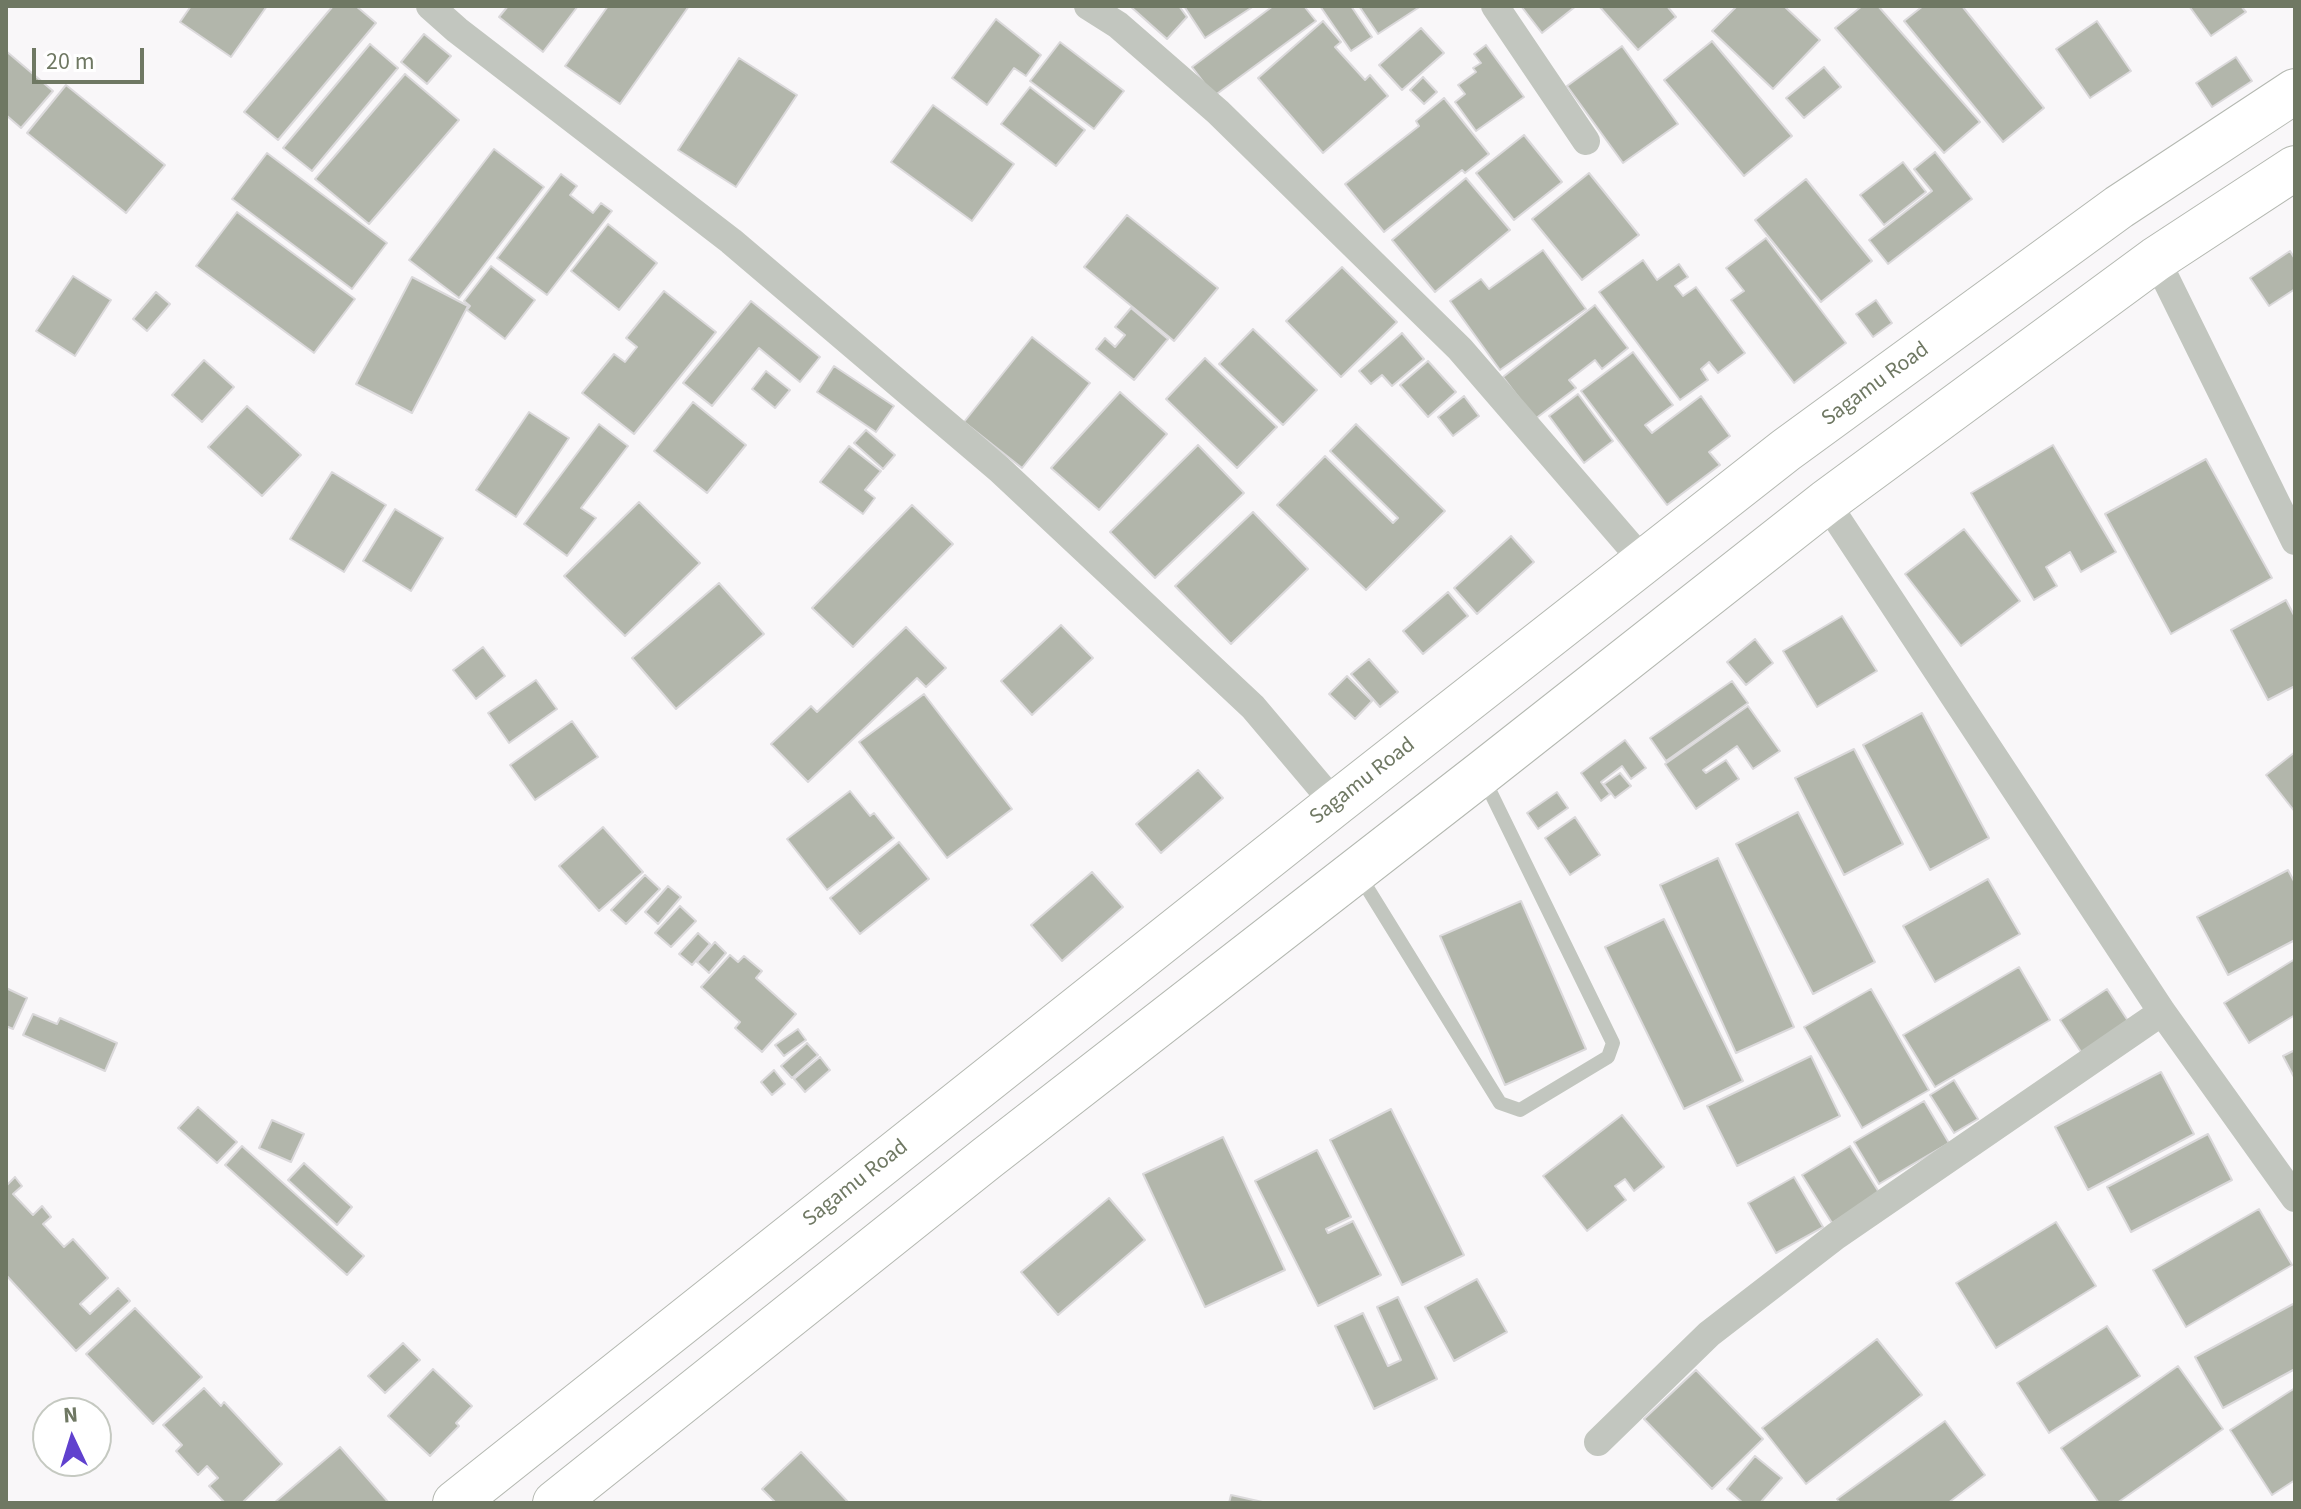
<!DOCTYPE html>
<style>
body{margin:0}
#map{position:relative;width:2301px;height:1509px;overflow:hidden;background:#f9f7f9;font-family:"Source Sans 3",sans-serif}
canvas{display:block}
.frame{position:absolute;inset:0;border:8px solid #6f7863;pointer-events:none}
.north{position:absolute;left:32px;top:1397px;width:80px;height:80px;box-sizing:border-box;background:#fff;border:2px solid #c5c9c1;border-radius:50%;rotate:356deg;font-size:22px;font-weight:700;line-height:32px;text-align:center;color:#6f7863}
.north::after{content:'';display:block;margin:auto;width:28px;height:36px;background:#6041ce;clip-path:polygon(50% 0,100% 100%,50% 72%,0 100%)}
.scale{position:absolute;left:32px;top:48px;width:112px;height:36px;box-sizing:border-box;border:4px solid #6f7863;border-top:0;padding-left:10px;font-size:24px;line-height:28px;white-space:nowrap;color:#6f7863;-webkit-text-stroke:6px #fff;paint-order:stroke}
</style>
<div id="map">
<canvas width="2301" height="1509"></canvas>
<div class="frame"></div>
<div class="north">N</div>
<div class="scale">20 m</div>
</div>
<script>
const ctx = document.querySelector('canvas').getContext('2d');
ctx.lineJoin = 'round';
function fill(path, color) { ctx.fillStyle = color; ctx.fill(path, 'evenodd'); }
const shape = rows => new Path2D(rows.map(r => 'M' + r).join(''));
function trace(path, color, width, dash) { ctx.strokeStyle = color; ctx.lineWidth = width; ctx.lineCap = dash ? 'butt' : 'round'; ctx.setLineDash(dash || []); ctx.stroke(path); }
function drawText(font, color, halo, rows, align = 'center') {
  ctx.font = font + ' "Source Sans 3",sans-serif'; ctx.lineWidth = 8; ctx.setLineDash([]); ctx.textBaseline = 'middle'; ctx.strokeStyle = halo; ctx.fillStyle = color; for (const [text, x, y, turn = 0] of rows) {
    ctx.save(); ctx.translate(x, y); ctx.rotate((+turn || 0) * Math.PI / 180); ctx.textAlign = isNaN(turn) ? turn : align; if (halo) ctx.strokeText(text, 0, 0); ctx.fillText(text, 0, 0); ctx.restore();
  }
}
const building = shape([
 [191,6,267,6,231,57,180,22,191,6],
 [333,6,356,6,376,23,278,140,244,112,333,6],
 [508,6,578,6,543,52,499,17,508,6],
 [608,6,689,6,620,104,565,66,608,6],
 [1130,6,1179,6,1187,17,1167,39,1130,6],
 [1184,6,1254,6,1205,38,1184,6],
 [1273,6,1304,6,1316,21,1214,96,1192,67,1273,6],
 [1320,6,1351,6,1372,37,1351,51,1320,6],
 [1359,6,1421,6,1378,34,1359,6],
 [1521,6,1576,6,1542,33,1521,6],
 [1599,6,1667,6,1676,17,1638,50,1599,6],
 [1737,6,1784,6,1820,40,1773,89,1712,31,1737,6],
 [1862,6,1878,6,1980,122,1944,153,1835,28,1862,6],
 [1923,6,1962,6,2044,108,2003,142,1904,21,1923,6],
 [2189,6,2241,6,2246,12,2211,36,2189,6],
 [996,19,1041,55,1026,76,1014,68,987,105,952,78,996,19],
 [1323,21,1341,42,1335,47,1365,80,1370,75,1388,96,1323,153,1258,78,1323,21],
 [2097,21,2131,71,2090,98,2056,49,2097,21],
 [1421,28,1444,53,1402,90,1379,65,1421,28],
 [424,34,451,56,427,84,401,62,424,34],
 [1712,41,1792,136,1744,176,1664,80,1712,41],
 [1060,42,1124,91,1094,129,1030,81,1060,42],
 [370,44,398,68,312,171,283,148,370,44],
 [1486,45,1524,97,1476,131,1455,102,1465,94,1458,85,1476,72,1473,68,1481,63,1474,54,1486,45],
 [1622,46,1678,124,1623,163,1567,86,1622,46],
 [6,51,53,91,21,128,6,115,6,51],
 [2236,57,2252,81,2212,107,2196,83,2236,57],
 [739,58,797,95,736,187,678,150,739,58],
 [1824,67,1841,87,1804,118,1786,98,1824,67],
 [405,74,459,120,369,224,315,179,405,74],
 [1423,77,1437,92,1424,104,1410,90,1423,77],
 [66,85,165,165,126,213,27,133,66,85],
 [1030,87,1085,130,1056,166,1001,124,1030,87],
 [1444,98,1489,154,1465,173,1462,170,1384,232,1345,184,1419,126,1416,121,1444,98],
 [933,105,1014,164,972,221,891,162,933,105],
 [1524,135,1562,182,1514,220,1476,173,1524,135],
 [494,149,544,187,459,298,409,260,494,149],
 [1935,152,1972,199,1888,264,1869,240,1932,191,1914,169,1935,152],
 [267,153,387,243,352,289,232,199,267,153],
 [1903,162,1926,192,1884,225,1860,195,1903,162],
 [1589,173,1639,235,1582,280,1532,219,1589,173],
 [561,174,577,186,570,195,593,213,601,203,612,211,547,295,497,258,561,174],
 [1466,178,1510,230,1435,292,1392,240,1466,178],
 [1806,179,1872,261,1821,302,1755,220,1806,179],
 [237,212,355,299,314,353,196,266,237,212],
 [1127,215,1218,288,1174,341,1084,267,1127,215],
 [608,224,657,263,619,310,571,271,608,224],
 [1766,238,1846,343,1794,383,1731,300,1744,291,1726,268,1766,238],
 [1543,250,1586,309,1500,370,1450,301,1481,279,1489,289,1543,250],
 [2290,251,2295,259,2295,289,2269,306,2250,278,2290,251],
 [1643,260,1657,280,1679,264,1688,277,1675,286,1683,296,1696,287,1745,353,1718,373,1709,362,1701,369,1708,380,1680,400,1599,292,1643,260],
 [491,266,535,300,505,339,467,310,470,306,464,301,491,266],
 [1342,267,1397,322,1341,377,1286,321,1342,267],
 [73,276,111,300,75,356,36,331,73,276],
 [412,277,468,306,412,413,356,384,412,277],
 [664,291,716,332,634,434,582,393,614,354,625,362,637,347,626,338,664,291],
 [156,292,170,304,147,331,133,319,156,292],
 [1876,300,1892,323,1873,337,1856,314,1876,300],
 [751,301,820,357,800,382,759,348,712,406,683,383,751,301],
 [1595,305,1628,348,1602,369,1595,360,1569,380,1576,388,1535,419,1503,377,1595,305],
 [1131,308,1168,339,1134,380,1096,349,1105,338,1115,347,1125,335,1115,327,1131,308],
 [1253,329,1317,390,1283,425,1219,364,1253,329],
 [1402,333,1424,359,1392,386,1382,375,1371,384,1359,371,1402,333],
 [1032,337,1090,383,1022,468,964,422,1032,337],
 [1633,352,1673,405,1645,425,1652,433,1701,396,1730,436,1709,452,1720,465,1667,505,1581,391,1633,352],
 [1205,358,1277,427,1237,468,1166,399,1205,358],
 [204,360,234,387,202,422,172,395,204,360],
 [1428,361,1456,392,1428,417,1400,385,1428,361],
 [834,366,894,406,876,432,817,392,834,366],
 [766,371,790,390,775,408,752,389,766,371],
 [1120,392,1167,434,1099,510,1051,468,1120,392],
 [1578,394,1613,441,1584,463,1549,416,1578,394],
 [1464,396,1479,416,1453,436,1438,417,1464,396],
 [693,402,746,445,707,493,654,451,693,402],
 [247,406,301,455,262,496,208,447,247,406],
 [529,412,569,438,516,517,476,490,529,412],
 [599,424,628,446,581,508,596,518,567,556,524,524,599,424],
 [1356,424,1445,511,1366,590,1277,505,1325,456,1393,523,1398,518,1330,451,1356,424],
 [866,430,895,455,883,469,854,443,866,430],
 [1198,445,1244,493,1155,578,1110,532,1198,445],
 [2053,445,2116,552,2081,572,2070,552,2046,567,2057,586,2034,600,1971,493,2053,445],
 [849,446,881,471,865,490,875,498,863,514,820,482,849,446],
 [2206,459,2272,578,2171,634,2105,514,2206,459],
 [332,472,386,505,344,572,290,539,332,472],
 [639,502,700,563,625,636,564,576,639,502],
 [912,505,953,544,853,647,812,608,912,505],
 [395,509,443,538,411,591,363,561,395,509],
 [1253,512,1308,569,1231,644,1175,586,1253,512],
 [1964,529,2020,601,1961,646,1905,574,1964,529],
 [1511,536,1534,562,1477,614,1454,588,1511,536],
 [719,583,764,634,676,709,632,658,719,583],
 [1448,592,1468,616,1423,654,1403,631,1448,592],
 [2286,600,2295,617,2295,686,2268,700,2231,630,2286,600],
 [1842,616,1877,671,1817,707,1783,651,1842,616],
 [1061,625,1093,658,1032,715,1001,681,1061,625],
 [906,627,946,668,926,687,917,678,808,782,771,744,811,706,817,712,906,627],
 [1755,639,1773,663,1746,685,1727,662,1755,639],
 [483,647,505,676,476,699,453,670,483,647],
 [1369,659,1398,692,1380,707,1351,674,1369,659],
 [1347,676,1372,701,1355,719,1329,694,1347,676],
 [536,680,557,709,509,743,488,713,536,680],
 [1732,681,1748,703,1666,761,1650,738,1732,681],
 [924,694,1012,809,947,858,859,742,924,694],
 [1748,706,1780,751,1753,769,1737,746,1703,770,1706,773,1726,760,1739,779,1696,809,1665,764,1748,706],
 [1922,713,1989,838,1930,870,1863,745,1922,713],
 [572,721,598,757,535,800,510,765,572,721],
 [1625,740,1646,768,1631,779,1622,766,1601,782,1610,794,1601,801,1581,773,1625,740],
 [1854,749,1903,844,1844,875,1795,778,1854,749],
 [2295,752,2295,812,2266,775,2295,752],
 [1198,770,1223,798,1161,853,1136,824,1198,770],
 [1620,773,1631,786,1615,798,1604,784,1620,773],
 [850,791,870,816,874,813,894,838,827,890,787,839,850,791],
 [1557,792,1568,808,1538,829,1527,813,1557,792],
 [1798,812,1875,962,1813,994,1736,844,1798,812],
 [1575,817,1600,855,1570,875,1545,838,1575,817],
 [603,827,643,872,599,911,559,866,603,827],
 [899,842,929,879,860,934,830,898,899,842],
 [1718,858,1794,1027,1736,1053,1660,885,1718,858],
 [2288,870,2295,883,2295,940,2228,975,2197,917,2288,870],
 [1092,872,1123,907,1062,961,1031,925,1092,872],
 [645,875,660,889,626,924,611,910,645,875],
 [1988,879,2020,934,1935,982,1903,926,1988,879],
 [668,886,681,897,658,924,645,912,668,886],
 [1521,901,1586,1049,1505,1085,1440,936,1521,901],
 [680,906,696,921,671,947,655,933,680,906],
 [1664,919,1743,1081,1684,1109,1605,947,1664,919],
 [698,933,710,944,692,965,679,954,698,933],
 [715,942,726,953,709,973,697,962,715,942],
 [730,955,738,962,744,956,762,971,756,978,796,1014,762,1052,735,1028,740,1022,701,987,730,955],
 [2295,959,2295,1015,2249,1043,2224,1003,2295,959],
 [2019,967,2050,1020,1935,1087,1903,1035,2019,967],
 [6,988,27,998,13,1029,6,1026,6,988],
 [1871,989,1929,1090,1862,1128,1804,1027,1871,989],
 [2107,989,2134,1030,2087,1061,2060,1020,2107,989],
 [33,1014,57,1024,60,1018,117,1043,105,1071,23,1035,33,1014],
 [798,1029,806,1040,784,1056,775,1045,798,1029],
 [807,1043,818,1055,792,1078,781,1066,807,1043],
 [2295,1050,2295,1079,2283,1056,2295,1050],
 [1811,1056,1840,1116,1737,1166,1707,1106,1811,1056],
 [820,1057,830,1070,805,1092,794,1079,820,1057],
 [774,1070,785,1084,772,1095,761,1082,774,1070],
 [2161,1072,2194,1134,2088,1190,2055,1127,2161,1072],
 [1954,1080,1978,1119,1954,1133,1930,1095,1954,1080],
 [1924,1101,1949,1143,1879,1184,1854,1142,1924,1101],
 [198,1107,237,1142,217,1163,178,1128,198,1107],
 [1391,1109,1464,1255,1402,1285,1330,1140,1391,1109],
 [1622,1115,1664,1167,1634,1191,1625,1179,1615,1186,1626,1200,1587,1231,1543,1176,1622,1115],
 [272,1120,304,1134,291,1162,259,1148,272,1120],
 [2208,1134,2232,1180,2131,1232,2107,1187,2208,1134],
 [1223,1137,1285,1270,1205,1307,1143,1174,1223,1137],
 [242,1146,364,1256,347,1275,225,1165,242,1146],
 [1850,1146,1880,1194,1832,1223,1802,1175,1850,1146],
 [1317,1150,1351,1217,1326,1229,1328,1233,1353,1221,1381,1275,1318,1306,1255,1181,1317,1150],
 [304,1163,352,1207,337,1225,288,1180,304,1163],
 [15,1177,22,1186,13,1194,33,1215,42,1206,51,1217,43,1224,64,1247,73,1239,108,1278,80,1304,90,1314,118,1288,130,1301,76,1351,6,1275,6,1186,15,1177],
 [1794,1177,1823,1227,1776,1253,1748,1203,1794,1177],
 [1109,1198,1145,1240,1058,1315,1021,1272,1109,1198],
 [2259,1209,2292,1265,2186,1327,2153,1270,2259,1209],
 [2056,1222,2096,1286,1996,1348,1956,1283,2056,1222],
 [1477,1279,1507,1332,1454,1361,1425,1307,1477,1279],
 [1398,1297,1437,1379,1374,1409,1335,1326,1363,1313,1388,1366,1401,1360,1377,1307,1398,1297],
 [2295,1303,2295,1369,2223,1408,2195,1357,2295,1303],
 [135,1308,202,1377,153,1424,86,1354,135,1308],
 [2107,1326,2140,1376,2049,1433,2017,1383,2107,1326],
 [1877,1339,1922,1395,1806,1484,1762,1428,1877,1339],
 [403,1343,420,1360,385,1393,368,1376,403,1343],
 [2178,1366,2223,1429,2117,1503,2099,1503,2061,1448,2178,1366],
 [433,1369,472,1406,456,1423,459,1426,430,1456,388,1416,433,1369],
 [1696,1370,1763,1439,1712,1489,1644,1419,1696,1370],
 [204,1388,221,1406,224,1402,282,1464,242,1503,225,1503,209,1486,218,1478,207,1466,198,1475,176,1451,182,1445,163,1425,204,1388],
 [2295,1388,2295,1480,2272,1495,2230,1430,2295,1388],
 [1945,1421,1985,1475,1948,1503,1840,1503,1837,1499,1945,1421],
 [340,1447,389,1503,274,1503,340,1447],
 [801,1452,849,1503,776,1503,762,1489,801,1452],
 [1755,1456,1782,1478,1760,1503,1743,1503,1727,1489,1755,1456],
 [1231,1495,1267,1503,1229,1503,1231,1495]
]);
const service = shape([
 [1358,873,1500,1103,1520,1110,1608,1057,1613,1043,1484,779]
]);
const minor = shape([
 [430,6,457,30,731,241,999,469,1253,707,1335,804],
 [1088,6,1118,25,1218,112,1460,349,1644,562],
 [1495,6,1586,141],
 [2156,259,2295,541],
 [1826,502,2162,1012,2295,1198],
 [1598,1442,1709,1334,1836,1236,2162,1012]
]);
const trunk = shape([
 [455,1503,1335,804,1786,450,2119,207,2295,91],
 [555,1503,987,1158,1482,773,1826,502,2156,259,2295,168]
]);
const streetNames = [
 ["Sagamu Road",1876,385,-36],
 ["Sagamu Road",1363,782,-38],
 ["Sagamu Road",856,1184,-38]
];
fill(building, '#b2b6ab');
trace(building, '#dbd9db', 2);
trace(trunk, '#b4b8b1', 46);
trace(service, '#c2c6bf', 14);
trace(minor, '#c2c6bf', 28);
trace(trunk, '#fff', 44);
drawText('22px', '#6f7863', '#fff', streetNames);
</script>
